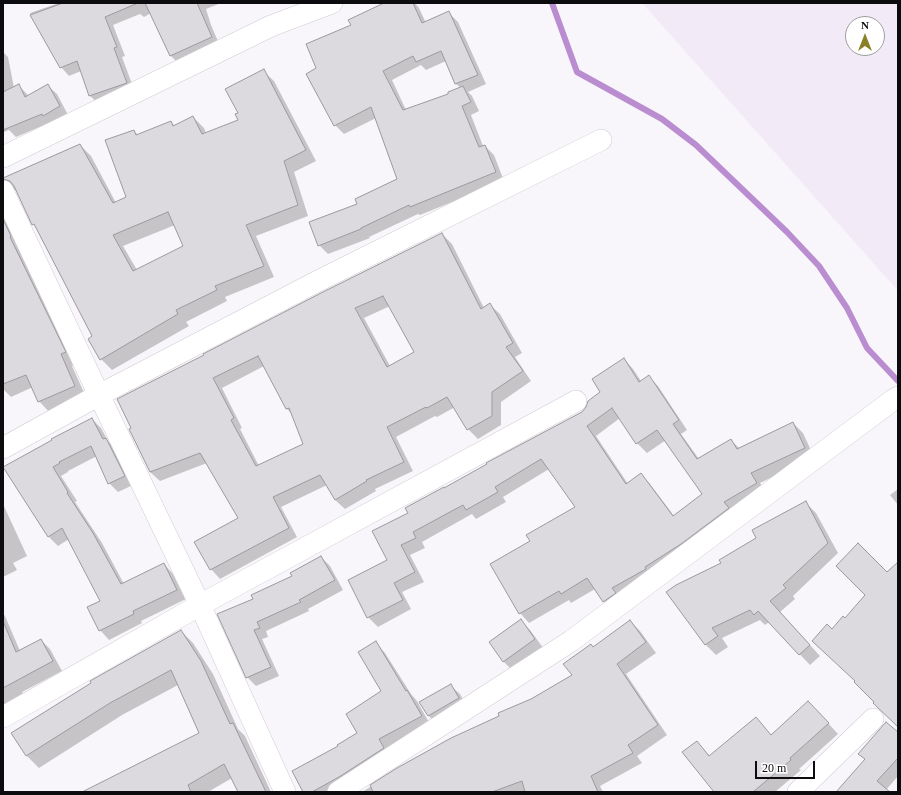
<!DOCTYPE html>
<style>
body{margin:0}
#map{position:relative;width:901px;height:795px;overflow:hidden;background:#f9f6fb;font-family:"Times New Roman",serif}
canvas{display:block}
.frame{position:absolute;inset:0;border:4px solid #0c0b0d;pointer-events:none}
.north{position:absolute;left:845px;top:16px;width:40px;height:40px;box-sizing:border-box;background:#fff;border:1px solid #9e9d9e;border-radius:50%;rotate:0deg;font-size:11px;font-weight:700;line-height:16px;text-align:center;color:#0c0b0d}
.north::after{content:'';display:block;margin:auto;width:14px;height:18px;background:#898027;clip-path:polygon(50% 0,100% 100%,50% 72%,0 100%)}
.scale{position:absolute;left:755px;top:761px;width:60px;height:18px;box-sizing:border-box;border:2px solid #0c0b0d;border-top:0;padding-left:5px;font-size:12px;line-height:14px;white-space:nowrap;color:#0c0b0d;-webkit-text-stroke:3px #fff;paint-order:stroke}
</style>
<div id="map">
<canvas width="901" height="795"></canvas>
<div class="frame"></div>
<div class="north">N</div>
<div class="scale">20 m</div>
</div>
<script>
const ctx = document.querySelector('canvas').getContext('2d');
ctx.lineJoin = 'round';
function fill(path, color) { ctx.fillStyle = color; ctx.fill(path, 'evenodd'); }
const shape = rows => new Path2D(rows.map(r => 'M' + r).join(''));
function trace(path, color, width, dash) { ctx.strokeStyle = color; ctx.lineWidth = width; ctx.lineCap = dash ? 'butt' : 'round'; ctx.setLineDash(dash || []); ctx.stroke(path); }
const built = shape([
 [642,3,898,3,898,291],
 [853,24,877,24,877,48,853,48]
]);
const shadow = shape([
 [59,3,221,3,206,9,211,25,220,46,179,64,170,55,151,13,144,17,140,14,113,25,125,56,122,57,135,92,99,104,90,96,81,71,69,76,61,67,30,13],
 [400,3,415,3,419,8,426,23,449,13,458,22,486,84,468,92,472,96,479,111,471,115,483,146,485,146,494,155,504,181,420,215,418,214,369,237,370,238,328,254,319,245,359,205,398,179,376,118,344,134,335,125,317,69,352,25],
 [446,61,456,84,461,88,450,94,406,110,392,80,421,65,426,70],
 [3,52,8,57,14,88,19,86,29,96,48,86,57,94,68,115,16,137,9,130,4,132,3,131],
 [263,71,274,81,316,161,294,172,308,216,256,236,274,277,225,297,227,301,186,322,189,326,112,370,101,359,94,337,37,229,33,224,17,190,10,190,3,183,3,179,80,145,91,156,116,203,127,198,134,131,138,135,171,122,175,126,193,117,204,128,206,133,240,120,239,113],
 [175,225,185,246,137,270,123,246],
 [3,208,76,364,72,366,86,397,50,413,39,401,33,387,11,397,3,389],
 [442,234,452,244,484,308,490,305,500,314,522,353,515,357,531,381,501,402,501,425,478,439,468,429,455,407,437,417,435,416,396,437,413,471,375,489,376,491,345,509,335,500,327,485,281,507,297,537,220,579,211,569,239,519,207,463,160,481,150,472,130,430,133,429,118,400],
 [390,306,415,352,390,366,364,318],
 [264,366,287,409,292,414,304,444,259,466,240,429,242,428,222,388],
 [624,359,633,369,641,381,649,377,658,386,687,430,681,434,699,459,731,440,739,448,793,423,803,433,814,457,760,483,766,492,614,611,604,601,595,589,571,603,569,600,529,623,520,613,531,542,576,507,549,469,503,497,506,502,476,519,472,514,422,542,425,548,410,555,424,582,402,592,411,609,378,627,368,617,349,580,388,560,409,513,582,412,602,392],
 [620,418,637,443,647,453,666,440,704,495,674,516,650,484,641,475,628,484,596,436],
 [92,419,101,428,108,441,115,449,133,485,118,492,109,483,97,456,68,471,68,472,61,476,77,501,75,502,102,543,124,584,164,564,173,574,186,599,141,621,142,623,109,640,100,630,88,608,102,601,69,539,58,546,49,537,5,469],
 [898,489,898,505,890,495],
 [806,503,816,513,838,553,793,596,795,599,780,612,820,656,810,665,769,622,765,625,760,620,722,638,728,647,716,655,705,644,723,564],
 [3,504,27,556,13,563,17,570,3,577],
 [321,557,330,566,343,590,308,609,309,611,266,631,268,637,262,639,279,676,256,686,247,677,254,600,294,577],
 [3,613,5,616,20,651,41,640,50,649,62,671,22,692,24,695,3,708],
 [521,621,530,630,544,649,513,671,504,662],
 [630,621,640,631,656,653,626,674,667,735,637,756,642,763,600,786,603,792,362,792,398,769,500,716,573,676,593,648],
 [181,631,193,643,213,674,238,729,245,736,271,792,239,792,232,778,208,792,107,792,200,733,178,685,122,715,39,768,27,756,13,734],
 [376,643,385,653,411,694,417,701,431,726,341,792,305,792,339,747,359,733,383,691],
 [450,685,460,694,467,707,438,725,428,715],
 [818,712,838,734,799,769,801,770,775,792,715,792,697,742,710,756,756,718,771,735],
 [898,733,898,776,886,790,888,792,837,792,866,760,860,754]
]);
const stream = shape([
 [552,3,577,72,662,119,696,145,787,232,819,266,847,308,867,348,898,381]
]);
const building = shape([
 [63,3,138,3,105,17,117,47,114,48,127,83,89,96,77,61,60,68,30,15,63,3],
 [145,3,197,3,212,37,170,56,145,3],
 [384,3,413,3,422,23,449,11,478,75,455,84,441,51,416,62,413,56,383,71,403,110,448,94,448,92,463,86,471,102,462,106,479,147,485,145,496,172,410,207,409,205,361,228,361,229,318,246,309,222,357,204,355,199,397,179,371,107,334,126,306,74,316,68,306,44,351,25,348,20,384,3],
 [264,69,306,150,284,161,298,205,246,225,264,266,215,286,217,290,176,310,178,314,100,360,88,339,92,336,34,224,32,225,14,186,10,181,3,179,3,178,80,144,113,203,126,197,105,140,134,130,136,135,171,121,173,126,193,116,202,134,238,120,235,114,238,113,225,89,264,69],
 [168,212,183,246,133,271,113,235,168,212],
 [19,84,25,97,48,84,60,106,43,116,42,114,3,130,3,92,19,84],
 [3,219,11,236,10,237,66,352,61,354,75,386,38,402,26,375,3,384,3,219],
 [442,233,481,309,490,303,513,343,506,347,523,371,492,392,492,416,467,430,447,397,427,408,426,407,387,427,404,462,366,480,367,481,335,500,320,475,273,497,289,528,210,570,194,542,238,518,200,453,150,472,129,429,131,428,117,399,204,355,203,354,323,292,442,233],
 [383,296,414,352,387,367,355,308,383,296],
 [258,356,286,409,289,408,303,444,256,466,231,420,234,418,213,378,258,356],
 [624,358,639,382,649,375,679,420,673,424,697,459,731,439,737,449,793,422,805,448,751,473,757,483,724,502,729,508,681,544,645,567,646,569,612,588,616,593,603,602,587,578,561,594,559,591,519,614,490,564,530,541,526,535,575,507,541,459,495,487,498,492,466,510,463,505,413,532,416,538,401,545,415,572,394,583,403,600,367,618,348,580,387,560,372,531,408,513,405,508,444,487,444,488,487,464,486,463,582,412,586,407,588,401,600,392,592,379,624,358],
 [612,408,636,444,657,430,702,494,673,516,641,473,626,484,587,426,612,408],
 [92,418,103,439,106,438,125,476,108,484,91,446,59,462,60,463,53,467,68,492,67,493,93,533,121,584,164,563,177,590,133,611,134,614,99,631,87,607,100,601,62,528,48,537,3,467,52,440,51,439,92,418],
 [806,501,828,543,783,585,786,588,770,601,810,645,799,655,758,611,754,615,750,610,712,628,718,636,705,645,666,592,676,585,721,563,719,560,756,538,752,530,806,501],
 [858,543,887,572,898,562,898,727,873,703,874,702,854,682,855,681,812,641,827,624,832,629,843,616,845,618,865,595,836,566,858,543],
 [321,556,335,580,299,600,301,602,257,622,260,628,254,630,271,667,246,678,217,614,253,599,251,595,292,576,290,573,321,556],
 [521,619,535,639,503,662,489,642,521,619],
 [630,620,646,642,617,664,658,725,628,745,633,753,591,776,598,792,525,792,522,781,492,792,373,792,370,785,397,768,451,738,499,716,498,713,531,699,572,675,563,664,591,644,593,647,630,620],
 [3,621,16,652,41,639,53,661,3,688,3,621],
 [181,630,201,661,230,724,233,723,266,792,238,792,224,764,188,785,191,792,82,792,199,733,171,670,110,703,26,756,11,733,91,683,90,681,181,630],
 [376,641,406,691,407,690,422,716,379,739,384,748,339,777,312,792,303,792,292,771,338,746,337,745,357,733,346,714,381,691,358,652,376,641],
 [451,684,459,698,428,716,419,702,451,684],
 [808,701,829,723,790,758,791,760,753,792,714,792,682,752,697,741,709,756,756,717,771,735,808,701],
 [886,722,898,732,898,758,877,781,890,792,836,792,865,759,858,754,886,722]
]);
const minor = shape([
 [3,157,271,26,332,3],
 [3,191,99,395,200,605,285,792],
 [3,448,99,395,318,281,601,140],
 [3,717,200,605,576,401],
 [338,792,571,641,893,400,898,397],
 [798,792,873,719]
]);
fill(built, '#f2ebf7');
fill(shadow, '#0003');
trace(stream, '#b98dd0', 6);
fill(building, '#dddadf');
trace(building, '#9c999e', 1);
trace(minor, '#cfccd1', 22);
trace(minor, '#fff', 21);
</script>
